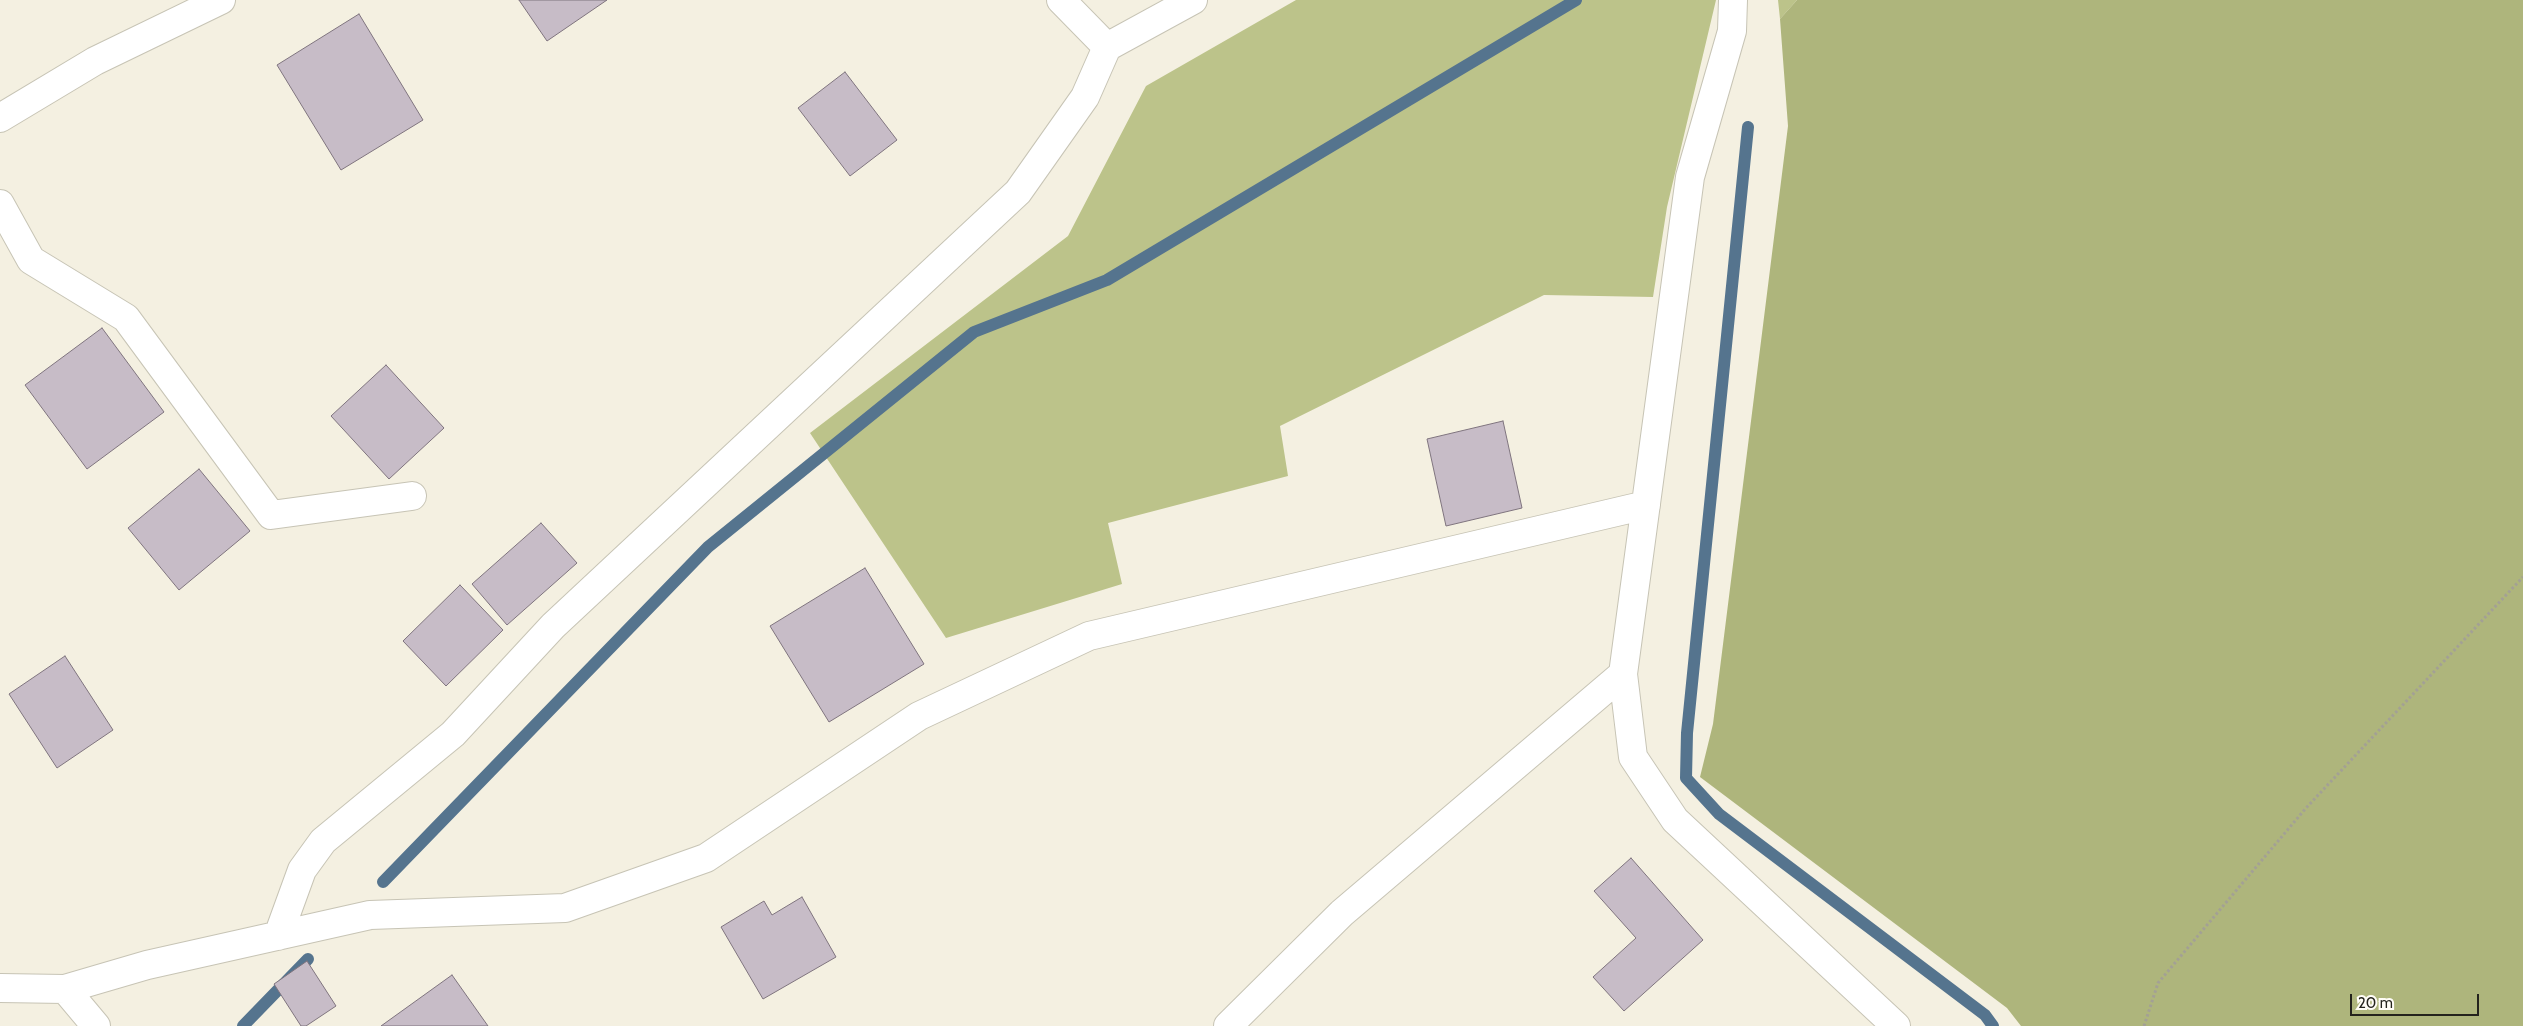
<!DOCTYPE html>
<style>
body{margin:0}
#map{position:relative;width:2523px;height:1026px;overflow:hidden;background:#f4f0e1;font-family:Cabin,sans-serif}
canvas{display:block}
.scale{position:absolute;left:2350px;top:994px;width:129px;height:22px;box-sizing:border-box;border:2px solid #24231d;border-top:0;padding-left:6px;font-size:15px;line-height:18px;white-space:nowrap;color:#24231d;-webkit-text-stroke:4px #fffdf7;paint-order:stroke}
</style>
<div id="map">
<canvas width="2523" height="1026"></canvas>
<div class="scale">20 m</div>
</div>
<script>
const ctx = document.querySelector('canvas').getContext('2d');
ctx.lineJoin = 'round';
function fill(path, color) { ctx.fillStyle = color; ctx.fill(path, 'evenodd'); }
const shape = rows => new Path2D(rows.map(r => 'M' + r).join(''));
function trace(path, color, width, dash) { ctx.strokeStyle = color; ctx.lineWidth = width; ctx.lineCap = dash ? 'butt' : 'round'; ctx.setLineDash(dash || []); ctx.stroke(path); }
const green = shape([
 [1296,0,1716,0,1667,207,1653,297,1544,295,1280,426,1288,476,1108,523,1122,584,946,638,810,433,1068,236,1146,86],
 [1778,0,1797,0,1780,19]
]);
const forest = shape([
 [1797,0,2523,0,2523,1026,2021,1026,2007,1008,1700,777,1713,724,1788,126,1780,19]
]);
const stream = shape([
 [1748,127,1687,733,1686,778,1719,814,1985,1015,1993,1026],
 [383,882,708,547,974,332,1107,280,1576,0],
 [243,1026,308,959]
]);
const building = shape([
 [519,0,607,0,547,41,519,0],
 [359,14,423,120,341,170,277,65,359,14],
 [845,72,897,140,850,176,798,108,845,72],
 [102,328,164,412,87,469,25,385,102,328],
 [386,365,444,428,389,479,331,416,386,365],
 [1503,421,1522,508,1446,526,1427,439,1503,421],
 [199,469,250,531,179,590,128,528,199,469],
 [541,523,577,563,507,625,472,584,541,523],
 [865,568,924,664,829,722,770,626,865,568],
 [460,585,503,630,446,686,403,641,460,585],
 [65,656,113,730,57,768,9,694,65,656],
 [1631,858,1703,940,1624,1011,1593,977,1636,938,1594,891,1631,858],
 [802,897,836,957,763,999,721,927,764,901,772,915,802,897],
 [307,961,336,1006,306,1026,301,1026,274,984,307,961],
 [452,975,488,1026,381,1026,452,975]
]);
const path = shape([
 [2144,1026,2158,983,2306,808,2523,577]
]);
const street = shape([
 [1061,0,1107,47],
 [1733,0,1732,31,1690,177,1623,674,1633,757,1675,820,1896,1026],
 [0,118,95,61,221,0],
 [0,204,31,260,126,318,271,515,412,496],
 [278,936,302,870,323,841,453,734,553,626,1018,192,1085,97,1107,47,1193,0],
 [0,988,65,989,147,965,370,915,565,908,706,858,919,716,1089,636,1646,505],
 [65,989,96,1026],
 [1228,1026,1342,913,1623,674]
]);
fill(green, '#bcc38a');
fill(forest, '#aeb57c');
trace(stream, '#55748e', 12);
fill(building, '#c7bcc7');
trace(building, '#7f747e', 1);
trace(street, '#c7c4b5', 30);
trace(path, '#a3a095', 3, [2.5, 2.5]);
trace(street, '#fff', 28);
</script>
